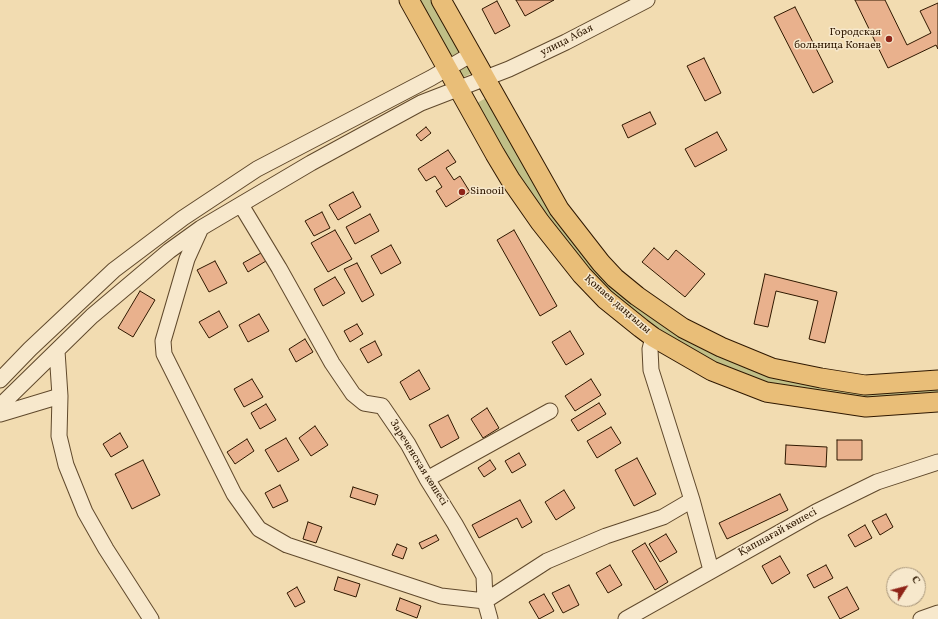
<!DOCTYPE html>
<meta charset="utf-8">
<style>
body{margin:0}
#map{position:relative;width:938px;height:619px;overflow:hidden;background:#f2dcb1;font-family:Vollkorn,serif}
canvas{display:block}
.north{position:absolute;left:886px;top:567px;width:40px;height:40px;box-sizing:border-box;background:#f7e8cc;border:1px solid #a7957a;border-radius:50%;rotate:54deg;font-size:11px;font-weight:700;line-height:16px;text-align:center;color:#2f1800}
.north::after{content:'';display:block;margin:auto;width:14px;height:18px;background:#8f2418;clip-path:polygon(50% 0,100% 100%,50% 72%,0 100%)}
</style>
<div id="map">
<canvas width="938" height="619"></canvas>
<div class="north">С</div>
</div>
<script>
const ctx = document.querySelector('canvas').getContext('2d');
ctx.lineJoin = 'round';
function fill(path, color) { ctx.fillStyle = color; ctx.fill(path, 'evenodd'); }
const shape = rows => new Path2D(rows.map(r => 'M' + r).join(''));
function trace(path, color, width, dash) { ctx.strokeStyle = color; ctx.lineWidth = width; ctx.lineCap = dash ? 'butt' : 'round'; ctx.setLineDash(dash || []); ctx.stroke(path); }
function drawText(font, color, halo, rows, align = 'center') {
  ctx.font = font + ' Vollkorn,serif'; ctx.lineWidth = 3; ctx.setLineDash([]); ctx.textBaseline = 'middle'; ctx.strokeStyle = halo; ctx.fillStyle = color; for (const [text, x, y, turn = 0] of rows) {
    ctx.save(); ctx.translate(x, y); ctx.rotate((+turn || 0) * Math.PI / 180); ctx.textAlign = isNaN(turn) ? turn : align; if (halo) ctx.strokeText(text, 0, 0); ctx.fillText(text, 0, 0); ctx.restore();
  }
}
const green = shape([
 [418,0,434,0,472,73,464,77,459,74],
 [486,98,603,273,739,363,938,386,938,396,868,400,799,392,734,372,667,339,595,282,515,175,477,103]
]);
const building = shape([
 [516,0,554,0,525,16,516,0],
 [855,0,885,0,907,45,931,33,920,11,938,3,938,49,936,45,888,68,855,0],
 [497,1,510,26,495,34,482,9,497,1],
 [795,7,833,82,813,93,774,17,795,7],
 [704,58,721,93,705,101,687,66,704,58],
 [650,112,656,124,628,138,622,125,650,112],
 [426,127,431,133,421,141,416,135,426,127],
 [717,132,727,150,695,167,685,149,717,132],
 [448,150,456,162,446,168,454,180,460,176,470,192,446,207,436,191,442,187,435,176,426,181,418,169,448,150],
 [353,192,361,207,338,220,329,205,353,192],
 [322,212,330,228,314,236,305,221,322,212],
 [370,214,379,231,355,244,346,227,370,214],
 [335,230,352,259,328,272,311,243,335,230],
 [514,230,557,306,540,316,497,240,514,230],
 [391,245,401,263,381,274,371,256,391,245],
 [654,248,668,260,676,250,705,274,685,297,642,262,654,248],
 [261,253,266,261,248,272,243,263,261,253],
 [215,261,227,283,209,292,197,270,215,261],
 [357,263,374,295,362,302,344,269,357,263],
 [765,274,837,292,825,343,809,339,818,301,776,291,768,327,754,324,765,274],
 [335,277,345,293,323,306,314,289,335,277],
 [140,291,155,300,133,337,118,328,140,291],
 [219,311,228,327,209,338,199,322,219,311],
 [259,314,269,331,248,342,239,325,259,314],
 [357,324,363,334,350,342,344,331,357,324],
 [570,331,584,354,566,365,552,342,570,331],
 [305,339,313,352,296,362,289,349,305,339],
 [375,341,382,355,368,363,360,349,375,341],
 [419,370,430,389,410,400,400,382,419,370],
 [252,379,263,397,244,407,234,389,252,379],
 [591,379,601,395,575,411,565,396,591,379],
 [599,403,606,414,578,431,571,420,599,403],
 [266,404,276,420,260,429,251,413,266,404],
 [487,408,499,428,483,438,471,419,487,408],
 [448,415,459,438,441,448,429,425,448,415],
 [315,426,328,445,311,456,299,438,315,426],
 [611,427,621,443,597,458,587,441,611,427],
 [120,433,128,447,111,457,103,444,120,433],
 [286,438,299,460,278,472,265,450,286,438],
 [247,439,254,451,235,464,227,452,247,439],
 [837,440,862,440,862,460,837,460,837,440],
 [786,445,827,447,826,467,785,464,786,445],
 [519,453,526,465,512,473,505,461,519,453],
 [637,458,656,494,634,506,615,470,637,458],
 [143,460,160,495,132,509,115,474,143,460],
 [490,460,496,469,484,477,478,468,490,460],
 [280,485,288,501,273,508,265,493,280,485],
 [353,487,378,495,375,505,350,497,353,487],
 [564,490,575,508,556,520,545,502,564,490],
 [780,494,788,510,727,539,719,523,780,494],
 [520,500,532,522,522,528,517,518,479,538,472,525,520,500],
 [886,514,893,527,880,535,872,521,886,514],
 [308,522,322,527,316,543,303,539,308,522],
 [865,525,872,538,855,547,848,535,865,525],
 [666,534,677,552,660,562,649,544,666,534],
 [436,535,439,540,422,549,419,543,436,535],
 [645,543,668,582,655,590,632,551,645,543],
 [397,544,407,548,403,559,392,555,397,544],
 [780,556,790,573,772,584,762,566,780,556],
 [610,565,622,585,608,593,596,573,610,565],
 [826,565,833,578,814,588,807,575,826,565],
 [338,577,360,584,356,597,334,590,338,577],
 [569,585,579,605,563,613,552,593,569,585],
 [297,587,305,602,295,607,287,593,297,587],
 [847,587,859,609,840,619,828,597,847,587],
 [544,594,554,611,539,619,529,602,544,594],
 [400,598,421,606,417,618,396,610,400,598]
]);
const minor = shape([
 [241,205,279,268,332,363,353,394,364,403,382,406,408,444,427,479,455,524,484,576,485,601,490,619],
 [201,228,187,259,163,341,164,354,234,494,259,529,287,545,441,596,485,601,547,561,606,536,663,517,692,500],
 [653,337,650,349,651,370,692,500,711,570],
 [57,351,60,396,59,436,66,465,85,512,106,549,151,619],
 [0,380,30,349,114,270,183,218,257,169,431,78,472,54],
 [0,406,92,316,169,251,201,228,311,163,421,103,509,69,566,42,647,0],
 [0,414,60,396],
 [427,479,550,411],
 [626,619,816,512,877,482,938,462],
 [921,619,938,613]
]);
const major = shape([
 [409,0,495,154,510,179,540,222,582,275,605,299,641,328,653,337,712,371,766,392,866,407,938,402],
 [441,0,559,209,601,263,615,278,637,296,683,328,721,347,772,368,821,378,865,385,938,380]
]);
const markers = [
 [889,39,4,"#8f2418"],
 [462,192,4,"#8f2418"]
];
const poiNames = [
 ["Городская",881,33],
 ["больница Конаев",881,46],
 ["Sinooil",470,192,"left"]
];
const streetNames = [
 ["улица Абая",567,41,-27],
 ["Қонаев даңғылы",617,305,41],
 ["Зареченская көшесі",418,463,58],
 ["Қапшағай көшесі",778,533,-29]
];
fill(green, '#c0bf87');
fill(building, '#e9b18d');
trace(building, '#2f1800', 1);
trace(minor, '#60492c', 17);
trace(major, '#2f1800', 21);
trace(minor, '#f7e8cc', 15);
trace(major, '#e9be78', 19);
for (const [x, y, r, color] of markers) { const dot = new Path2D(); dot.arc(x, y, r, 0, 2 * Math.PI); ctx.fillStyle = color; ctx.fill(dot); trace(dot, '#f7e8cc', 1.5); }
drawText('11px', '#2f1800', '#f7e8cc', poiNames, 'right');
drawText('11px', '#2f1800', '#f7e8cc', streetNames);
</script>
